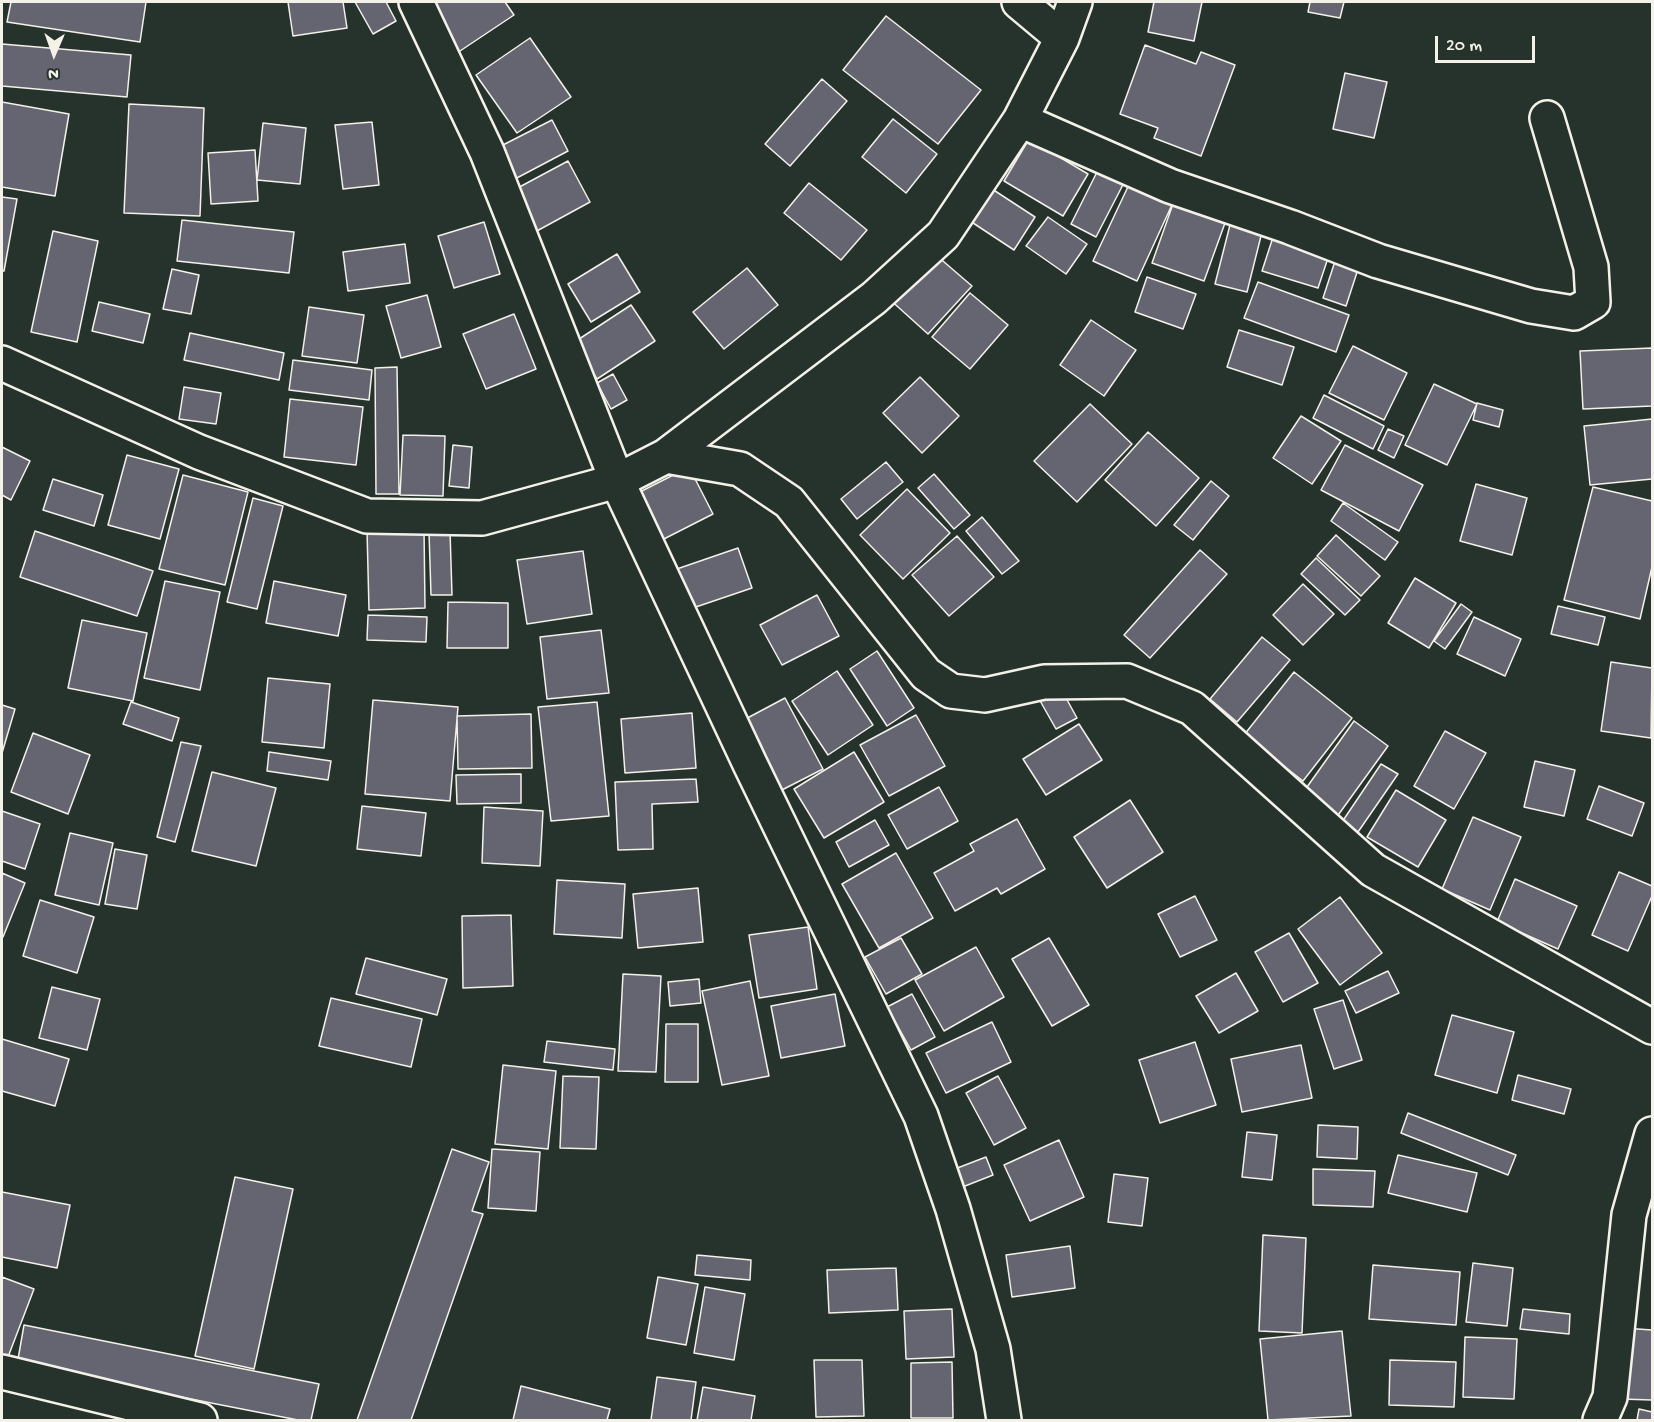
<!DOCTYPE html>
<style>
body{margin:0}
#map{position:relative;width:1654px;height:1422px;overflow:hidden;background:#26332d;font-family:"Gochi Hand",sans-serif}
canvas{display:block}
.frame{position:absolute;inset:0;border:3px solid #f4f1e8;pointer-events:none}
.north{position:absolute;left:24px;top:24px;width:60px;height:60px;-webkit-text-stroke:4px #26332d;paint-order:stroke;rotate:182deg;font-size:16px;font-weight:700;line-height:24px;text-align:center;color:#f4f1e8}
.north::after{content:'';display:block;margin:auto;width:21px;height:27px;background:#f4f1e8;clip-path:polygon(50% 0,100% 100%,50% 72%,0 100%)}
.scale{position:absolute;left:1435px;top:36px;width:100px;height:27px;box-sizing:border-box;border:3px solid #f4f1e8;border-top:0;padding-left:8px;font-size:18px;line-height:21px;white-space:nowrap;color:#f4f1e8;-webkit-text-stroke:4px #26332d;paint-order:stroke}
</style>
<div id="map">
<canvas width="1654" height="1422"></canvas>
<div class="frame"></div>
<div class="north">N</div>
<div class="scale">20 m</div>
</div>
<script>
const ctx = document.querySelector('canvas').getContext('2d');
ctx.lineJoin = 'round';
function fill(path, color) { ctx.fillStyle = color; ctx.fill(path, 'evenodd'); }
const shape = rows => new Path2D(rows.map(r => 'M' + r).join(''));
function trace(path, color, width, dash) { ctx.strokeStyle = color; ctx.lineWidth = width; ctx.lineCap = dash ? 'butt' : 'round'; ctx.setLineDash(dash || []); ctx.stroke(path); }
const building = shape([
 [11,2,146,2,140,42,7,22,11,2],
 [288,2,343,2,347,28,293,36,288,2],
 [355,2,386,2,396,21,373,34,355,2],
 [425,2,505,2,514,15,454,55,425,2],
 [1154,2,1202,2,1194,41,1148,32,1154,2],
 [1310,2,1344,2,1340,18,1308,12,1310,2],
 [886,16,981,90,938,144,843,70,886,16],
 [530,38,571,97,517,133,476,75,530,38],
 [2,44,131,55,127,97,2,86,2,44],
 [1145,45,1196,64,1201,52,1235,65,1201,156,1154,138,1158,128,1120,114,1145,45],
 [1345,73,1387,82,1374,138,1333,129,1345,73],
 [822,79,847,101,790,166,765,144,822,79],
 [2,102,69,114,55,196,2,187,2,102],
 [129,104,204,108,200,216,124,213,129,104],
 [893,119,937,154,906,193,862,157,893,119],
 [552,120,568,151,513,180,497,148,552,120],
 [372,122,379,185,343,189,335,125,372,122],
 [263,123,306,128,300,184,257,180,263,123],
 [1029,139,1088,174,1063,216,1004,181,1029,139],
 [255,150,258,201,211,204,208,153,255,150],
 [1103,160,1129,173,1096,237,1071,224,1103,160],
 [568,161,590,202,535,232,512,191,568,161],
 [1133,176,1176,196,1137,281,1093,261,1133,176],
 [809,183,867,230,841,260,784,213,809,183],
 [989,187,1035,217,1014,250,967,219,989,187],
 [2,197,17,199,4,271,2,271,2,197],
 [1173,204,1225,223,1204,281,1152,263,1173,204],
 [1048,217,1087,244,1066,274,1026,246,1048,217],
 [182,220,294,232,289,273,177,261,182,220],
 [1231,221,1263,228,1247,292,1215,284,1231,221],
 [484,222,500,274,454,288,438,236,484,222],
 [53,231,98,241,77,342,31,332,53,231],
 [1275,231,1331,249,1318,288,1262,271,1275,231],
 [405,244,410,283,348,291,343,252,405,244],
 [929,249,972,286,928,334,887,297,929,249],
 [1339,249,1362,257,1346,306,1323,298,1339,249],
 [617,254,640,292,591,322,568,284,617,254],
 [747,268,778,305,724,349,693,312,747,268],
 [172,269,199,275,191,314,163,309,172,269],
 [1147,277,1196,294,1183,329,1135,312,1147,277],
 [1258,282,1349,315,1336,352,1244,318,1258,282],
 [970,293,1008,325,970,369,932,337,970,293],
 [427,295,441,347,401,358,386,306,427,295],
 [99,302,150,314,143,343,92,331,99,302],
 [631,305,655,341,597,379,573,343,631,305],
 [309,307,364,315,357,363,302,356,309,307],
 [514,314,536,369,486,389,463,334,514,314],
 [1091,320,1136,350,1104,396,1060,365,1091,320],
 [1239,330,1294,347,1282,385,1227,367,1239,330],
 [190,333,284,353,279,380,184,360,190,333],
 [1353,346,1407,373,1384,420,1329,393,1353,346],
 [1652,348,1652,406,1583,409,1580,351,1652,348],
 [293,360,372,370,369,400,289,390,293,360],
 [397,367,399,494,376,494,375,368,397,367],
 [613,374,627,400,611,409,597,383,613,374],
 [920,377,959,416,922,453,883,413,920,377],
 [1434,384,1477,404,1447,465,1405,445,1434,384],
 [184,387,221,393,216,424,179,419,184,387],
 [1324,395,1384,426,1373,449,1313,418,1324,395],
 [290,399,363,407,356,465,284,457,290,399],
 [1477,403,1503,410,1499,427,1473,420,1477,403],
 [1090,404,1132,444,1077,502,1034,461,1090,404],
 [1301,416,1341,441,1312,484,1273,458,1301,416],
 [1652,419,1652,479,1590,485,1584,426,1652,419],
 [1388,429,1404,436,1394,458,1378,450,1388,429],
 [1148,432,1199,478,1156,526,1105,480,1148,432],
 [403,435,445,436,443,496,400,495,403,435],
 [453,445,472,447,469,488,449,486,453,445],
 [1345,445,1423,485,1399,531,1321,490,1345,445],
 [2,447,30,461,11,500,2,495,2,447],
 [127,455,179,469,160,539,108,525,127,455],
 [886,462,903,482,857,519,841,499,886,462],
 [689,467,713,514,656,543,632,496,689,467],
 [934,474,970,515,954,529,918,488,934,474],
 [183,475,248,492,225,585,159,569,183,475],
 [53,479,103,495,94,526,43,510,53,479],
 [1211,481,1229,496,1193,540,1174,525,1211,481],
 [1476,484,1527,498,1512,555,1460,541,1476,484],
 [1593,487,1652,501,1652,567,1640,619,1564,600,1593,487],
 [907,489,950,533,903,579,860,535,907,489],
 [253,498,283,506,257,609,227,602,253,498],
 [1343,503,1398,542,1385,560,1331,521,1343,503],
 [982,517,1019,561,1002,574,966,531,982,517],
 [424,529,425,608,369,610,367,530,424,529],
 [35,531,153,571,137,616,20,577,35,531],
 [450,531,452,595,431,595,429,532,450,531],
 [1336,535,1380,576,1361,596,1317,556,1336,535],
 [957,536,994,577,949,616,912,575,957,536],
 [738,548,752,588,684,611,671,571,738,548],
 [1200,550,1227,574,1150,658,1124,635,1200,550],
 [583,551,592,614,527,624,517,560,583,551],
 [1316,558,1360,600,1345,615,1301,574,1316,558],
 [1415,578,1456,603,1429,648,1388,623,1415,578],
 [165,581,220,592,200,690,144,678,165,581],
 [274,581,346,595,338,636,266,623,274,581],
 [1303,584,1334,614,1303,645,1273,615,1303,584],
 [817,595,839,636,782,665,760,625,817,595],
 [448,602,508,603,508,648,447,648,448,602],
 [1461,604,1472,612,1445,649,1434,641,1461,604],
 [1558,606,1605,617,1598,645,1551,634,1558,606],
 [368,615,427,617,426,642,367,640,368,615],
 [1474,617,1521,639,1505,676,1457,654,1474,617],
 [82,620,147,633,133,701,68,688,82,620],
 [601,630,609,693,547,699,540,637,601,630],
 [1262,637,1290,660,1237,722,1210,699,1262,637],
 [877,651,914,708,887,726,850,669,877,651],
 [1611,662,1652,668,1651,738,1601,731,1611,662],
 [837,671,873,725,828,755,792,701,837,671],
 [1294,672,1352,718,1303,781,1244,735,1294,672],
 [268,678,330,684,324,748,262,742,268,678],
 [1060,687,1077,718,1056,729,1039,699,1060,687],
 [785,698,823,769,776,793,738,723,785,698],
 [373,700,458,707,450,801,365,794,373,700],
 [131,702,179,718,172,741,123,724,131,702],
 [597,702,609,816,551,821,538,707,597,702],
 [2,705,15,709,2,753,2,705],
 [692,713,696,768,625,773,621,719,692,713],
 [531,714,532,768,458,769,457,716,531,714],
 [916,715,945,766,889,796,860,745,916,715],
 [1354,721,1388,746,1336,818,1302,794,1354,721],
 [1079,724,1102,760,1046,795,1023,759,1079,724],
 [1445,731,1486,753,1454,809,1414,786,1445,731],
 [33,733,90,755,68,814,11,792,33,733],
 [181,742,201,746,175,842,157,837,181,742],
 [269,752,331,761,328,780,267,771,269,752],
 [854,752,884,802,824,838,794,789,854,752],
 [1535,761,1575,770,1564,816,1524,807,1535,761],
 [1381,764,1398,774,1358,832,1342,822,1381,764],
 [212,772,276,788,256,866,192,851,212,772],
 [521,774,521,803,457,804,456,775,521,774],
 [696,779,698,802,652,804,653,849,618,850,615,782,696,779],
 [1599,786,1644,803,1632,836,1587,819,1599,786],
 [939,787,958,821,907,849,888,815,939,787],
 [1396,790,1446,820,1418,867,1367,837,1396,790],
 [1130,800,1163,852,1107,888,1074,837,1130,800],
 [362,806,426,813,421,856,357,849,362,806],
 [484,807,543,811,540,866,482,863,484,807],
 [2,811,40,824,25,869,2,861,2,811],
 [1473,817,1521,837,1490,910,1442,889,1473,817],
 [1017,819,1045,869,1001,894,997,888,955,911,934,873,974,851,970,844,1017,819],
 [875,820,889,845,849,867,836,842,875,820],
 [70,833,113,843,99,905,55,895,70,833],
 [115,849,147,855,137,909,105,904,115,849],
 [896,853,933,918,879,948,842,884,896,853],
 [1619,872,1652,886,1652,896,1628,951,1592,935,1619,872],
 [2,873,25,883,3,937,2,937,2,873],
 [1515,879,1577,906,1558,949,1497,922,1515,879],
 [557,880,625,884,622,938,554,934,557,880],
 [698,888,703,942,638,948,633,894,698,888],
 [1195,896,1217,940,1180,957,1158,914,1195,896],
 [1340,897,1382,953,1340,985,1298,929,1340,897],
 [40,900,94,917,77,973,23,956,40,900],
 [511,915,513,986,463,988,462,916,511,915],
 [808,927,817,989,759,998,749,935,808,927],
 [1289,933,1318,983,1283,1002,1255,952,1289,933],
 [901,938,922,974,886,994,865,957,901,938],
 [1049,938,1089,1005,1052,1026,1012,959,1049,938],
 [976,947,1004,997,944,1031,915,980,976,947],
 [366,958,447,979,437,1015,356,994,366,958],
 [1388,971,1399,993,1356,1013,1345,991,1388,971],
 [1236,973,1258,1011,1219,1033,1196,996,1236,973],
 [623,974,661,976,656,1072,618,1071,623,974],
 [699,979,701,1003,670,1006,668,982,699,979],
 [750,981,769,1076,722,1085,702,991,750,981],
 [52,987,100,999,87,1050,39,1038,52,987],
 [835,994,845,1046,781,1058,771,1006,835,994],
 [912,994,935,1037,911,1050,887,1007,912,994],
 [331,998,422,1019,411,1067,319,1046,331,998],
 [1343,1000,1362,1060,1334,1069,1314,1009,1343,1000],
 [1452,1015,1514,1032,1497,1093,1435,1075,1452,1015],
 [992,1022,1011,1062,946,1093,926,1053,992,1022],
 [666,1024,698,1024,698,1082,665,1082,666,1024],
 [2,1039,69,1059,55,1106,2,1091,2,1039],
 [547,1041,615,1049,613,1070,544,1062,547,1041],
 [1195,1042,1216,1105,1160,1123,1139,1060,1195,1042],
 [1301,1045,1312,1098,1242,1112,1231,1059,1301,1045],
 [503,1065,556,1071,548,1149,495,1144,503,1065],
 [1518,1075,1571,1089,1564,1114,1512,1100,1518,1075],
 [563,1076,599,1077,596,1149,560,1148,563,1076],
 [998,1076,1026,1128,994,1145,966,1093,998,1076],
 [1408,1113,1516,1155,1508,1175,1401,1133,1408,1113],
 [1318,1125,1358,1127,1357,1159,1317,1157,1318,1125],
 [1247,1132,1277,1135,1272,1180,1242,1177,1247,1132],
 [1059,1140,1084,1197,1030,1221,1004,1165,1059,1140],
 [452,1149,489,1162,472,1211,483,1214,411,1420,357,1420,452,1149],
 [492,1149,540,1152,536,1211,488,1208,492,1149],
 [1398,1155,1477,1173,1467,1212,1388,1193,1398,1155],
 [986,1157,993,1175,955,1190,947,1172,986,1157],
 [1313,1169,1375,1171,1373,1207,1313,1205,1313,1169],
 [1114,1174,1148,1178,1142,1226,1108,1222,1114,1174],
 [235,1177,293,1189,254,1369,195,1356,235,1177],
 [2,1192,70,1205,57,1268,2,1257,2,1192],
 [1263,1235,1306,1238,1302,1333,1259,1331,1263,1235],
 [1070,1246,1075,1288,1012,1297,1006,1255,1070,1246],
 [697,1255,751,1260,750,1280,695,1275,697,1255],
 [1473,1263,1513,1268,1507,1326,1466,1322,1473,1263],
 [1373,1265,1460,1272,1456,1325,1369,1319,1373,1265],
 [896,1268,898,1310,829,1313,827,1270,896,1268],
 [2,1277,34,1289,8,1357,2,1355,2,1277],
 [658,1277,698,1284,686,1345,647,1338,658,1277],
 [705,1287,745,1294,734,1360,694,1353,705,1287],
 [952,1309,954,1357,906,1359,904,1311,952,1309],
 [1523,1309,1570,1314,1569,1334,1520,1329,1523,1309],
 [24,1325,319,1384,311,1420,298,1420,17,1365,24,1325],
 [1623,1328,1652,1330,1652,1400,1620,1399,1623,1328],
 [1342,1331,1351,1416,1268,1420,1260,1339,1342,1331],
 [1465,1337,1517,1339,1514,1399,1463,1397,1465,1337],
 [814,1360,862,1360,864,1416,816,1417,814,1360],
 [1390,1360,1456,1362,1454,1407,1389,1405,1390,1360],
 [952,1362,953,1418,911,1418,911,1363,952,1362],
 [657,1377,696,1382,691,1420,651,1420,657,1377],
 [521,1386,610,1409,607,1420,513,1420,521,1386],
 [703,1387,755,1396,751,1420,697,1420,703,1387],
 [1639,1409,1652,1412,1652,1420,1637,1420,1639,1409]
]);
const minor = shape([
 [416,2,487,152,617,481,666,456,740,469,789,502,926,674,951,691,985,695,1044,682,1127,681,1192,708,1373,870,1652,1027],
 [1019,2,1062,38],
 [1020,120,1170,186,1290,227,1378,261,1531,306,1574,313,1593,302,1591,267,1547,118],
 [2,363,199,452,367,516,482,518,617,481,750,764,921,1116,953,1209,993,1349,1004,1420],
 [666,456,874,298,943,235,1020,120,1062,38,1075,2],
 [2,1372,200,1420],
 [1600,1420,1610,1397,1629,1215,1652,1134]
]);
fill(building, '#656572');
trace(building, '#f4f1e8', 1.5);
trace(minor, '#f4f1e8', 38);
trace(minor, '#26332d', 33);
</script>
